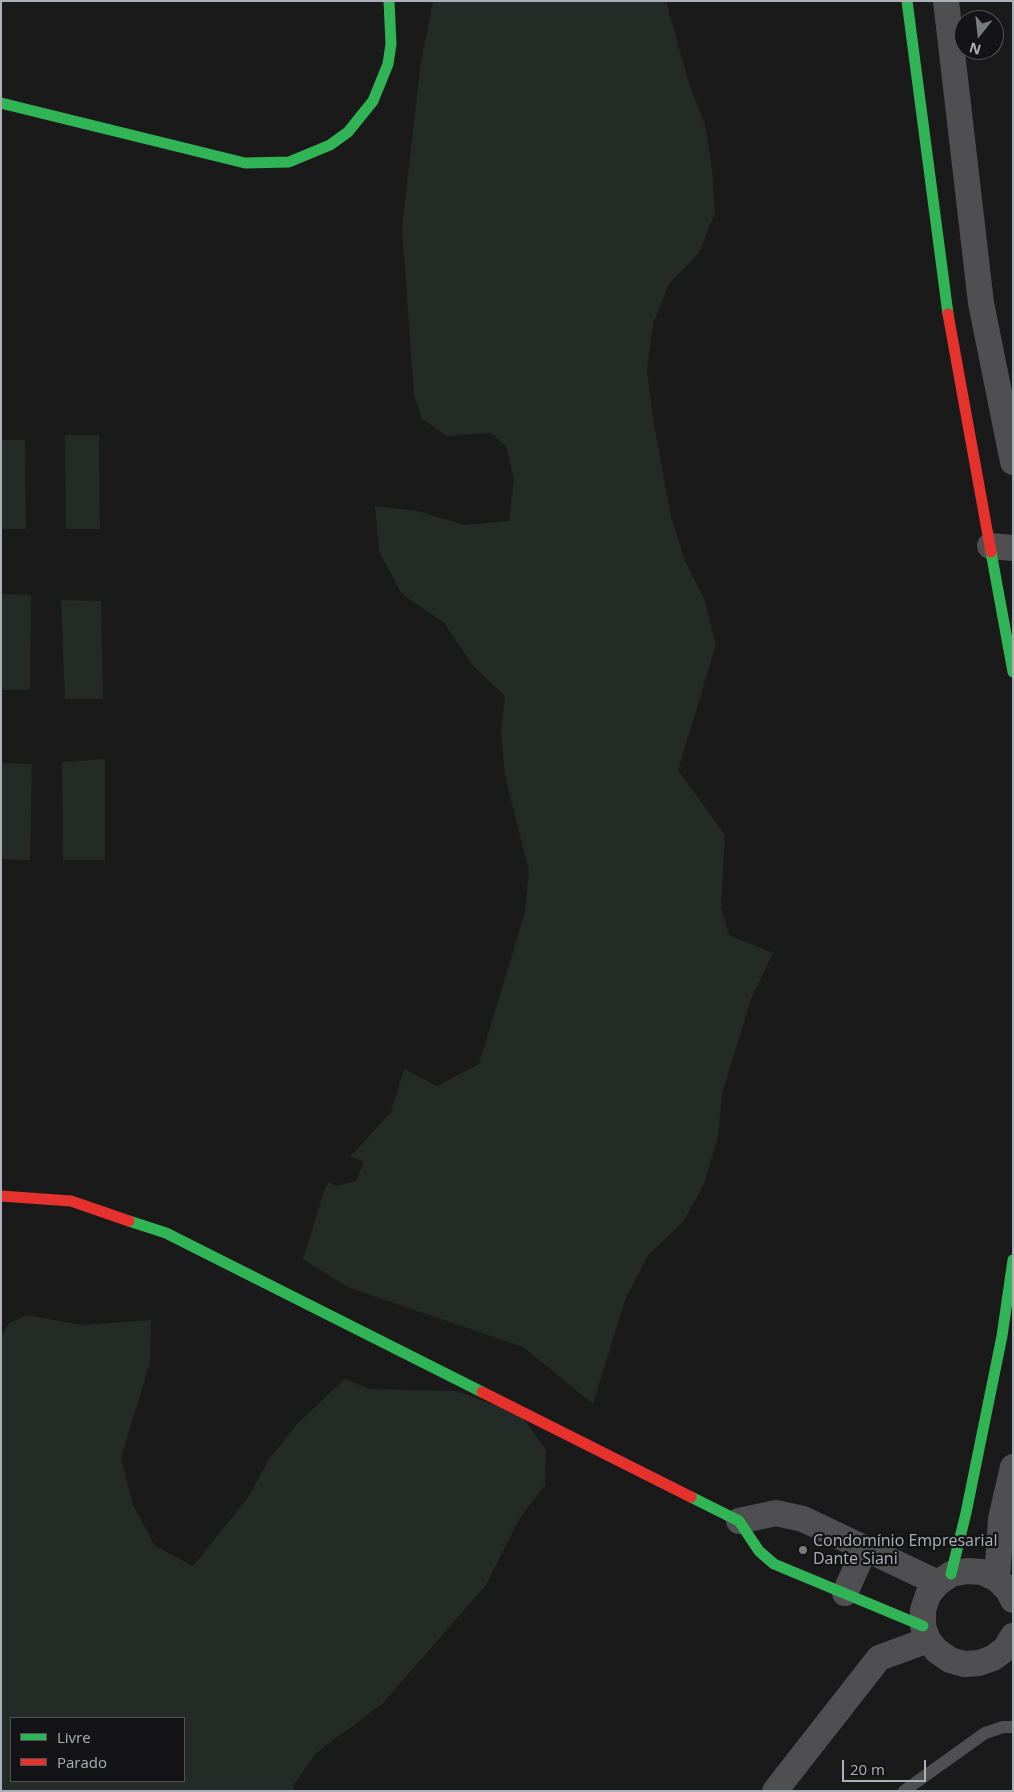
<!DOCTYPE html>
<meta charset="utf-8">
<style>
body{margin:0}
#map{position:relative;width:1014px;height:1792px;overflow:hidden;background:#1a1a1a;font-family:"Open Sans",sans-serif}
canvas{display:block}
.frame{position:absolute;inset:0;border:2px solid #adafb9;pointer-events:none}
.legend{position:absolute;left:10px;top:1717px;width:175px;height:65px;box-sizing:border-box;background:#141416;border:1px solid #515257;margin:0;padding:6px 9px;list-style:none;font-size:15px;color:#adafb9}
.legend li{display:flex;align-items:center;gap:10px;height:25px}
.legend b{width:25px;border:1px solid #515257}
.north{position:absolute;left:954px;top:10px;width:50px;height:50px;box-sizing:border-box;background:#141416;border:1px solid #515257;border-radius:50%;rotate:196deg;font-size:14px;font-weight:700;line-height:20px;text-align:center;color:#adafb9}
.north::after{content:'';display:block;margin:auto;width:18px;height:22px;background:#7a7b81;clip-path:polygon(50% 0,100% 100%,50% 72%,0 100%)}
.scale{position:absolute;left:842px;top:1760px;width:84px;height:22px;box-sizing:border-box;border:2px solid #adafb9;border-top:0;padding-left:6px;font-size:15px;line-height:18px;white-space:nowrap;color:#adafb9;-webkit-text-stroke:4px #141416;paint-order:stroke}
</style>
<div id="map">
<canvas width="1014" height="1792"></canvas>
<div class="frame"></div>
<ul class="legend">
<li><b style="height:6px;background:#30b455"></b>Livre</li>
<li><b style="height:6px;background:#e5322d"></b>Parado</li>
</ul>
<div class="north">N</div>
<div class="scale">20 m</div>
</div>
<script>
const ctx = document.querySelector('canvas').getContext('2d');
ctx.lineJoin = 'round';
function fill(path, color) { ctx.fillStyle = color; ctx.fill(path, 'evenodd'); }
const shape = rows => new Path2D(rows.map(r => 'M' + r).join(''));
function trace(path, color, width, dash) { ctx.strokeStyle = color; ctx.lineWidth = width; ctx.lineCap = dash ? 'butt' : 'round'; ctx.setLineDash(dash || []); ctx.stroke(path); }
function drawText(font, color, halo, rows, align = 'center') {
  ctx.font = font + ' "Open Sans",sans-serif'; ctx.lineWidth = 4.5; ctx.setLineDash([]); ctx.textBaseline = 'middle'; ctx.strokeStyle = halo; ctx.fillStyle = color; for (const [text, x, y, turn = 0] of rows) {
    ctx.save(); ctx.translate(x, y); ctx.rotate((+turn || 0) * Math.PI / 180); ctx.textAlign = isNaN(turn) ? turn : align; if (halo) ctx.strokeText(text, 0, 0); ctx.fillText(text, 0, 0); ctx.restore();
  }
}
const green = shape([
 [433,1,666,1,689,83,705,125,712,168,715,213,699,253,669,284,653,324,647,371,653,418,671,517,685,561,704,598,716,645,678,770,725,835,721,908,729,935,773,953,751,999,722,1094,718,1137,704,1184,683,1222,648,1255,625,1300,593,1404,523,1347,347,1287,303,1259,325,1188,329,1182,336,1186,356,1181,364,1161,350,1157,391,1112,404,1069,437,1086,479,1064,525,912,529,871,505,776,501,731,505,696,474,667,444,623,401,593,379,551,375,506,417,511,465,525,509,521,514,479,506,446,491,433,446,436,422,419,414,395,402,227,421,61],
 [65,435,99,435,100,529,66,529],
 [1,440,25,440,26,529,1,529],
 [1,594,31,595,30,690,1,690],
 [61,600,101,601,103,699,65,699],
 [105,759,105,860,63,860,62,762],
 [1,763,32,764,30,860,1,859],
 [26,1315,82,1325,151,1320,150,1362,121,1458,133,1505,155,1546,193,1566,249,1496,269,1459,297,1424,345,1379,370,1389,457,1391,521,1415,546,1450,545,1485,520,1518,486,1585,382,1704,316,1753,294,1784,293,1791,1,1791,1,1338,8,1324],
 [11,1718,184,1718,184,1781,11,1781]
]);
const lane = shape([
 [904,1791,985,1733,1003,1727,1013,1727]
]);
const street = shape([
 [946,1,981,303,1013,462],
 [990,546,1013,548],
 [739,1521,776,1513,803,1519,938,1583],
 [997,1579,1001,1519,1013,1467],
 [845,1593,865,1548],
 [1013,1600,1008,1590,997,1579,982,1572,967,1571,951,1574,938,1583,928,1595,923,1610,923,1626,928,1640,937,1651,950,1660,964,1664,979,1663,993,1658,1005,1649,1013,1636],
 [775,1791,879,1658,928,1640]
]);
const fast = shape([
 [907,1,948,314],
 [1,103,245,163,289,162,330,145,348,132,373,101,388,64,391,44,389,1],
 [991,552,1013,672],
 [129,1221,166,1233,482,1392],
 [691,1497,739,1521,759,1551,774,1564,923,1626],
 [951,1574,966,1513,1002,1336,1013,1260]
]);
const jam = shape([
 [948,314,991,552],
 [1,1196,71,1201,129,1221],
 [482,1392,691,1497]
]);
const markers = [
 [803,1550,5,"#7a7b81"]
];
const poiNames = [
 ["Condomínio Empresarial",813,1541],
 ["Dante Siani",813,1559]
];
fill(green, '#242a25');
trace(lane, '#4f4f52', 12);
trace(street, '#4f4f52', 26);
trace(fast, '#30b455', 11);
trace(jam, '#e5322d', 11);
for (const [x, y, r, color] of markers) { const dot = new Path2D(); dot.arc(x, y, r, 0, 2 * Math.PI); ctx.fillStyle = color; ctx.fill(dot); trace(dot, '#141416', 2); }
drawText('16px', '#adafb9', '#141416', poiNames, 'left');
</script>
